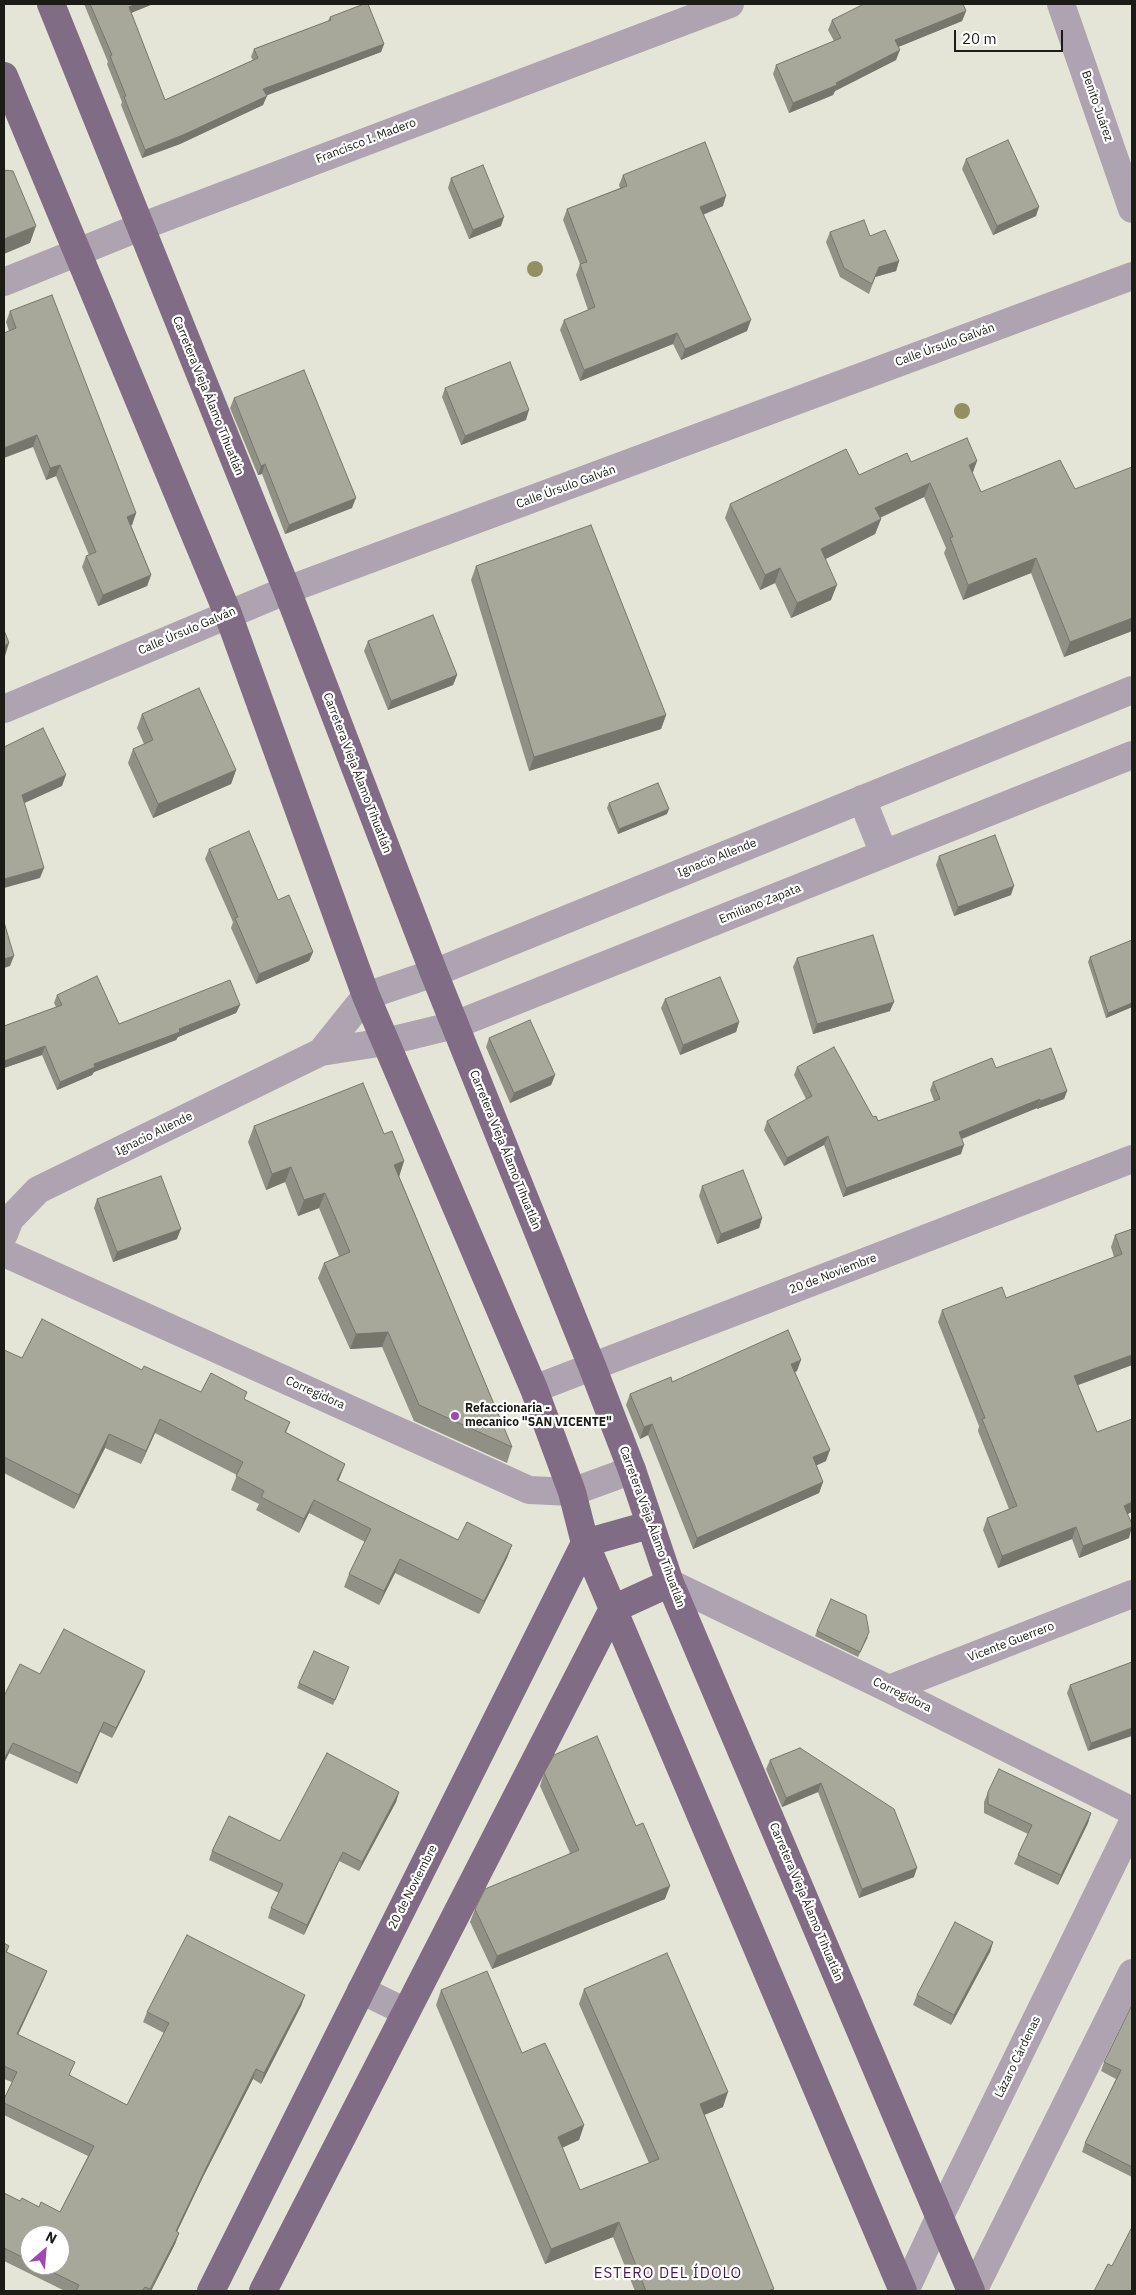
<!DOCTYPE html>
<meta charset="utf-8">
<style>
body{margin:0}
#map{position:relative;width:1136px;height:2295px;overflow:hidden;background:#e4e5d6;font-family:"IBM Plex Sans",sans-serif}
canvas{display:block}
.frame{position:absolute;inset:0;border:5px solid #1c1c17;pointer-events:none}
.north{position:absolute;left:20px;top:2225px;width:50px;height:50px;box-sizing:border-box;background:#fff;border:1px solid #a4a4a2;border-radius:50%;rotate:27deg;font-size:14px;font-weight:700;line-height:20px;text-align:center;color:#1c1c17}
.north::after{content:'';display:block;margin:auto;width:18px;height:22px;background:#9f47b3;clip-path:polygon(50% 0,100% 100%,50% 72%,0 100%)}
.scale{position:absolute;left:954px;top:30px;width:109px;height:22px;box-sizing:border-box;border:2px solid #1c1c17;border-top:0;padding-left:6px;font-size:15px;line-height:18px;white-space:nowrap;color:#1c1c17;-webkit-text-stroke:4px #fff;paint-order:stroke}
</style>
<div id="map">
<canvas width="1136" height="2295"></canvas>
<div class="frame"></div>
<div class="north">N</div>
<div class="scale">20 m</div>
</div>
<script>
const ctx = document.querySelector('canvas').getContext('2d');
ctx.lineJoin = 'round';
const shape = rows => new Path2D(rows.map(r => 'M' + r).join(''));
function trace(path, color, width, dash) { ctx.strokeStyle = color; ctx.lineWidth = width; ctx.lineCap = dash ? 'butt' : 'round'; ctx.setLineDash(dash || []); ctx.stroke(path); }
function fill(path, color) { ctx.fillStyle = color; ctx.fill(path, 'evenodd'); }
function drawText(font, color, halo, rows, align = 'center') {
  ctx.font = font + ' "IBM Plex Sans",sans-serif'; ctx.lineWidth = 4.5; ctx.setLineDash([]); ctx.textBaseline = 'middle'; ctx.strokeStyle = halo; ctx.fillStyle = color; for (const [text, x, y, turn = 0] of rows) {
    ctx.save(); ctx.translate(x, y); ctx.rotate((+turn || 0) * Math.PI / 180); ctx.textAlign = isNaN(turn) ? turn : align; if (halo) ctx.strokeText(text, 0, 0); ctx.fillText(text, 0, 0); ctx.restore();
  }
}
const minor = shape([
 [1061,4,1132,209],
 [4,282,140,227,730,4],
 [4,709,287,590,1132,276],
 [862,799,884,854],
 [321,1052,366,996,434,973,1132,690],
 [4,1234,10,1219,38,1190,321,1052,385,1042,455,1025,1132,755],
 [4,1253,529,1490,572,1492,632,1470],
 [534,1389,1132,1159],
 [670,1583,889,1689,1132,1811],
 [889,1689,1132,1594],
 [361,1990,406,2012],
 [905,2291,940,2216,1132,1824],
 [973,2291,1132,1973]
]);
const major = shape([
 [51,4,287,590,434,973,592,1366,632,1470,670,1583,971,2291],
 [4,76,228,614,366,996,534,1389,572,1492,585,1543,903,2291],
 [211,2291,585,1543,649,1525],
 [263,2291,613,1609,670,1583]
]);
const trees = [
 [535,269],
 [962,411]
];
const wall = shape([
 [84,4,153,4,131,13,165,100,253,60,251,57,254,49,328,21,330,17,384,44,381,52,266,95,263,105,180,144,142,158,121,105,122,102,107,64,108,62],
 [966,11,962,21,898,47,896,60,835,91,833,95,789,113,773,74,776,65,834,41,828,30,832,20],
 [966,159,1036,216,993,235,962,169],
 [623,175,723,206,703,214,747,331,681,360,673,344,580,381,560,330,564,320,588,310,576,275,580,264,563,220,567,209,620,188,619,185],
 [451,178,501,226,469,239,448,188],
 [830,232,870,236,899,261,896,271,875,277,869,294,840,277,826,242],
 [10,311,136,513,132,525,131,525,151,575,147,586,98,606,82,567,86,556,89,555,56,476,46,480,33,447,9,331,6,322],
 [445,388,526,420,461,445,442,397],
 [234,398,352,508,285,534,262,474,258,475,230,408],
 [911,462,973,474,981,492,1132,631,1064,657,1031,573,963,600,944,553,946,548,924,497,880,518,881,519,875,534,825,559,831,600,791,618,775,583,760,590,725,518,730,504,859,475],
 [476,566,666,715,661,729,529,771,471,580],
 [368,641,457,675,453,685,388,710,364,651],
 [142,714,236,770,231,784,153,818,128,763,133,749,144,744,137,728],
 [609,803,667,814,618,834,607,808],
 [209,849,278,900,313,952,309,961,256,984,231,928,233,922,205,859],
 [939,856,1011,895,954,916,936,865],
 [1132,940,1132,1007,1106,1018,1088,962,1090,957],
 [797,958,890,1011,813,1034,793,967],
 [57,995,119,1024,240,1005,236,1013,178,1037,176,1040,94,1072,92,1075,57,1090,42,1055,4,1068,4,1026,56,1007,54,1003],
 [665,999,739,1022,736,1032,680,1055,661,1008],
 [489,1038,555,1075,551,1085,510,1103,486,1047],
 [797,1067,878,1121,934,1101,930,1090,933,1082,996,1068,1067,1091,1064,1099,1037,1109,1037,1108,962,1139,961,1154,843,1197,824,1145,784,1166,764,1130,767,1121,806,1099,794,1075],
 [254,1126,384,1134,404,1161,399,1176,512,1447,507,1463,414,1421,382,1347,350,1349,318,1278,324,1263,339,1256,319,1208,298,1216,285,1182,266,1190,248,1142],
 [702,1186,762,1218,759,1228,717,1244,699,1196],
 [97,1199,177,1239,113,1262,94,1208],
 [1132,1229,1132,1365,1078,1385,1097,1432,1132,1419,1132,1512,1128,1514,1129,1538,1079,1558,1072,1539,998,1568,983,1530,987,1518,1009,1509,978,1431,979,1426,938,1322,942,1310,1006,1298,1114,1257,1111,1247,1115,1235],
 [4,1351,22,1358,142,1370,201,1392,245,1400,290,1422,286,1433,345,1464,338,1481,458,1540,512,1545,507,1558,479,1614,395,1573,379,1605,344,1587,349,1574,365,1542,309,1513,299,1533,256,1510,259,1504,231,1490,237,1475,155,1433,141,1464,105,1448,74,1509,4,1473],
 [797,1371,795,1372,826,1461,816,1465,823,1482,819,1493,693,1549,648,1435,640,1439,626,1405,630,1394,672,1382],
 [817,1631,868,1637,858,1657,815,1636],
 [1132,1662,1088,1751,1067,1693,1070,1685],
 [145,1671,141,1681,112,1738,100,1732,77,1784,9,1753,4,1763,40,1674],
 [347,1672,333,1705,297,1688,299,1683],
 [800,1748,914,1877,859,1898,818,1792,782,1807,766,1769,770,1760],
 [544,1773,665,1899,492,1969,470,1922,475,1909,570,1853,540,1786],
 [399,1792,396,1802,359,1871,339,1861,304,1935,268,1918,271,1908,279,1893,209,1860,212,1851,280,1841],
 [988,1792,1091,1813,1088,1823,1058,1885,1014,1864,1018,1855,1028,1834,984,1813,984,1802],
 [993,1942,990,1952,951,2025,913,2005,917,1995],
 [4,1943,9,1946,7,1952,47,1971,43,1981,18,2035,70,2076,127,2105,164,2033,143,2022,147,2012,305,1995,301,2006,261,2084,253,2079,203,2177,177,2232,179,2233,175,2244,151,2291,65,2291,4,2261,4,2193,20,2201,60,2212,88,2156,4,2115,4,2099,12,2082,4,2079],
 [30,2235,60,2265,30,2265],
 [584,1989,723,2107,704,2115,773,2291,635,2291,613,2237,545,2264,436,2005,441,1990,522,2053,584,2125,579,2140,562,2148,580,2190,649,2163,579,2004],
 [1132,2007,1132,2177,1082,2152,1085,2143,1116,2079,1101,2071,1104,2062]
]);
const shadedWall = shape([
 [136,4,153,4,126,15,129,7],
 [966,11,962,21,891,50,895,40],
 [384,44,381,52,260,98,263,89],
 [900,50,896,60,835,91,833,95,789,113,793,103],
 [267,96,263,105,180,144,142,158,145,150],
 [726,196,723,206,696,218,700,207],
 [1039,207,1036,216,993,235,997,226],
 [504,217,501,226,469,239,473,230],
 [36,226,30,243,4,254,4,239],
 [899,261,896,271,875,277,869,294,879,267],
 [751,320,747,331,681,360,685,349],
 [677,333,673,344,580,381,584,370],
 [529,410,526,420,461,445,465,436],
 [37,435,33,447,4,458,4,448],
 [977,461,972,475,969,465],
 [265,464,262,474,258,475,261,466],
 [60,465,56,476,46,480,50,468],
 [930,483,924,497,870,522,875,508],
 [356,498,352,508,285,534,289,525],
 [136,513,132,525,123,528,127,517],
 [881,519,875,534,816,564,821,549],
 [1036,558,1031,573,963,600,968,585],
 [780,568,775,583,760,590,765,575],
 [151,575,147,586,98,606,103,595],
 [837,585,831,600,791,618,797,603],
 [1132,618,1132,631,1064,657,1070,642],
 [9,643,5,656,4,656,4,646],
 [457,675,453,685,388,710,391,701],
 [666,715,661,729,529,771,534,757],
 [236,770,231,784,153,818,158,804],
 [66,775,62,786,18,806,22,795],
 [669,809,667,814,618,834,619,829],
 [44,868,40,878,4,888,4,879],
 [1014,886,1011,895,954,916,958,907],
 [313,952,309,961,256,984,259,974],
 [14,956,10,966,4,968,4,959],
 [894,1002,890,1011,813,1034,817,1024],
 [1132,1003,1132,1007,1106,1018,1108,1013],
 [240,1005,236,1013,178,1037,176,1040,94,1072,92,1075,57,1090,60,1082,94,1064],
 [739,1022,736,1032,680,1055,683,1045],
 [45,1046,42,1055,4,1068,4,1061],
 [555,1075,551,1085,510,1103,514,1093],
 [1067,1091,1064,1099,1037,1109,1040,1101],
 [1040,1099,1037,1108,956,1141,959,1132],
 [828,1136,824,1145,784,1166,787,1158],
 [964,1145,961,1154,843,1197,846,1188],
 [404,1161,399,1177,394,1165],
 [291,1167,285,1182,266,1190,272,1174],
 [325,1193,319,1208,298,1216,304,1200],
 [762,1218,759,1228,717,1244,721,1234],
 [181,1229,177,1239,113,1262,117,1252],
 [388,1332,382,1347,350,1349,356,1334],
 [1132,1355,1132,1365,1070,1388,1074,1376],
 [801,1360,797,1371,787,1376,791,1364],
 [160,1419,155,1433,141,1464,146,1451],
 [652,1424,648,1435,640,1439,644,1427],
 [109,1434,105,1448,74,1509,79,1495],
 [830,1450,826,1461,809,1469,813,1457],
 [345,1464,340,1477,332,1494,337,1480],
 [823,1482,819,1493,693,1549,697,1538],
 [314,1500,309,1513,299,1533,304,1519],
 [1132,1502,1132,1512,1120,1517,1124,1506],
 [1076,1527,1072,1539,998,1568,1002,1556],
 [1132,1527,1129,1538,1079,1558,1083,1546],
 [512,1545,507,1558,479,1614,484,1601],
 [400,1559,395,1573,379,1605,384,1591],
 [145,1671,141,1681,112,1738,116,1728],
 [104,1722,100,1732,77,1784,80,1773],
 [1132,1728,1132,1736,1088,1751,1091,1743],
 [13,1743,9,1753,4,1763,4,1759],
 [821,1783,818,1792,782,1807,786,1798],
 [399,1792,396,1802,359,1871,362,1862],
 [1091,1813,1088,1823,1058,1885,1061,1875],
 [343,1852,339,1861,304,1935,307,1925],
 [917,1868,914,1877,859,1898,862,1889],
 [670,1886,665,1899,492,1969,497,1956],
 [993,1942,990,1952,951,2025,954,2015],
 [47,1971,43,1981,13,2045,17,2034],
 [305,1995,301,2006,261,2084,264,2073],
 [256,2069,253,2079,203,2177,172,2242,176,2231,207,2166],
 [728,2092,723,2107,695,2119,700,2104],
 [584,2125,579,2140,552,2152,558,2137],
 [619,2222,613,2237,545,2264,551,2249],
 [179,2233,175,2244,151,2291,150,2291]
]);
const building = shape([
 [90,4,136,4,129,7,165,100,258,58,254,49,331,20,330,17,364,4,368,4,384,44,263,89,267,96,183,135,145,150,124,97,126,96,110,56,112,55,90,4],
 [864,4,963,4,966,11,895,40,900,50,836,83,837,85,793,103,776,65,841,38,832,20,864,4],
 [1008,140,1039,207,997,226,966,159,1008,140],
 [705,142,726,196,700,207,751,320,685,349,677,333,584,370,564,320,595,307,580,264,587,262,567,209,627,186,623,175,705,142],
 [483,165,504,217,473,230,451,178,483,165],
 [4,170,13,171,36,226,4,239,4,170],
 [864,220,870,236,885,230,899,261,879,267,872,284,844,268,830,232,864,220],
 [52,295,136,513,127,517,151,575,103,595,86,556,96,552,60,465,50,468,37,435,4,448,4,333,16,328,10,311,52,295],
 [510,362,529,410,465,436,445,388,510,362],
 [304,370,356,498,289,525,265,464,261,466,234,398,304,370],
 [967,438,977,461,969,465,981,492,1060,460,1075,489,1132,467,1132,618,1070,642,1036,558,968,585,950,538,953,537,930,483,875,508,881,519,821,549,837,585,797,603,780,568,765,575,730,504,846,449,859,475,907,453,911,462,967,438],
 [591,525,666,715,534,757,476,566,591,525],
 [433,615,457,675,391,701,368,641,433,615],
 [4,630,9,643,4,646,4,630],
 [199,688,236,770,158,804,133,749,153,740,142,714,199,688],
 [43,728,66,775,22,795,44,868,4,879,4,747,43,728],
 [658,783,669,809,619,829,609,803,658,783],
 [249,831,278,900,289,895,313,952,259,974,235,918,238,917,209,849,249,831],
 [995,835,1014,886,958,907,939,856,995,835],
 [4,922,14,956,4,959,4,922],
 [873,935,894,1002,817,1024,797,958,873,935],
 [1132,940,1132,1003,1108,1013,1090,957,1132,940],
 [97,976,119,1024,230,980,240,1005,179,1029,180,1032,94,1064,95,1067,60,1082,45,1046,4,1061,4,1026,62,1005,57,995,97,976],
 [720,977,739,1022,683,1045,665,999,720,977],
 [530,1020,555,1075,514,1093,489,1038,530,1020],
 [834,1047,873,1117,876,1116,878,1121,940,1099,933,1082,992,1058,996,1068,1051,1048,1067,1091,1040,1101,1040,1099,959,1132,964,1145,846,1188,828,1136,787,1158,767,1121,812,1096,797,1067,834,1047],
 [363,1083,384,1134,392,1131,404,1161,394,1165,512,1447,419,1405,388,1332,356,1334,324,1263,350,1252,325,1193,304,1200,291,1167,272,1174,254,1126,363,1083],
 [743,1170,762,1218,721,1234,702,1186,743,1170],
 [161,1176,181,1229,117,1252,97,1199,161,1176],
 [1132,1229,1132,1355,1074,1376,1097,1432,1132,1419,1132,1502,1124,1506,1132,1524,1132,1527,1083,1546,1076,1527,1002,1556,987,1518,1017,1506,982,1419,985,1418,942,1310,1002,1287,1006,1298,1122,1254,1115,1235,1132,1229],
 [42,1319,142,1370,144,1366,201,1392,211,1373,247,1392,244,1399,290,1422,285,1432,345,1464,337,1480,458,1540,467,1522,512,1545,484,1601,400,1559,384,1591,349,1574,371,1529,314,1500,304,1519,261,1497,264,1491,236,1476,243,1462,160,1419,146,1451,109,1434,79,1495,4,1457,4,1350,22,1358,42,1319],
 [788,1330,801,1360,791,1364,830,1450,813,1457,823,1482,697,1538,652,1424,644,1427,630,1394,671,1377,672,1382,788,1330],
 [831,1599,866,1615,869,1632,860,1652,817,1631,831,1599],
 [64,1629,145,1671,116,1728,104,1722,80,1773,13,1743,4,1759,4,1696,20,1664,40,1674,64,1629],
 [314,1651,349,1667,335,1700,299,1683,314,1651],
 [1132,1662,1132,1728,1091,1743,1070,1685,1132,1662],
 [597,1736,636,1826,643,1823,670,1886,497,1956,475,1909,485,1889,579,1850,544,1773,554,1755,597,1736],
 [800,1748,894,1809,917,1868,862,1889,821,1783,786,1798,770,1760,800,1748],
 [327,1753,399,1792,362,1862,343,1852,307,1925,271,1908,283,1884,212,1851,229,1816,280,1841,327,1753],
 [999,1769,1091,1813,1061,1875,1018,1855,1032,1825,988,1804,988,1792,999,1769],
 [955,1922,993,1942,954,2015,917,1995,955,1922],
 [187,1935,305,1995,264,2073,256,2069,207,2166,176,2231,179,2233,150,2289,145,2287,142,2291,76,2291,79,2285,38,2265,60,2265,60,2235,30,2235,30,2261,4,2248,4,2193,20,2201,22,2198,39,2207,41,2202,60,2212,94,2146,4,2103,4,2099,17,2072,4,2066,4,1943,9,1946,6,1952,47,1971,17,2034,75,2062,69,2075,127,2105,169,2023,147,2012,187,1935],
 [667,1953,728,2092,700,2104,774,2289,768,2291,646,2291,619,2222,551,2249,441,1990,487,1971,522,2053,545,2043,584,2125,558,2137,580,2190,659,2159,584,1989,667,1953],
 [1131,2007,1132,2007,1132,2167,1085,2143,1121,2070,1104,2062,1131,2007],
 [1132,2227,1132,2291,1094,2291,1108,2264,1112,2266,1132,2227]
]);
const markers = [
 [455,1416,5,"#9f47b3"]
];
const streetNames = [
 ["Benito Juárez",1097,106,71],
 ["Francisco I. Madero",366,141,-21],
 ["Calle Úrsulo Galván",945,345,-20],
 ["Carretera Vieja Álamo Tihuatlán",208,396,68],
 ["Calle Úrsulo Galván",566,487,-20],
 ["Calle Úrsulo Galván",187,631,-23],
 ["Carretera Vieja Álamo Tihuatlán",357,773,69],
 ["Ignacio Allende",717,858,-22],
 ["Emiliano Zapata",760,904,-22],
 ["Ignacio Allende",154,1134,-26],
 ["Carretera Vieja Álamo Tihuatlán",505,1150,68],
 ["20 de Noviembre",833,1274,-21],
 ["Corregidora",315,1393,24],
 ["Carretera Vieja Álamo Tihuatlán",652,1527,70],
 ["Vicente Guerrero",1011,1642,-21],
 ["Corregidora",902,1695,26],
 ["20 de Noviembre",413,1887,-63],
 ["Carretera Vieja Álamo Tihuatlán",806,1902,67],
 ["Lázaro Cárdenas",1018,2057,-64]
];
const poiNames = [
 ["Refaccionaria -",465,1409],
 ["mecanico \"SAN VICENTE\"",465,1423]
];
const quarterNames = [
 ["ESTERO DEL ÍDOLO",668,2274]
];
trace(minor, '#aea3b1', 28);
trace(major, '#816c86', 28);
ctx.fillStyle = '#929063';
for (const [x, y] of trees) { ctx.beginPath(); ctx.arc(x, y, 8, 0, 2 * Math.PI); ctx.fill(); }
fill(wall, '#909084');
fill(shadedWall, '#76766c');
fill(building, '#a8a89a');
trace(building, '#76766c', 1);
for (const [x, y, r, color] of markers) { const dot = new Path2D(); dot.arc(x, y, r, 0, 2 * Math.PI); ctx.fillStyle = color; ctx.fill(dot); trace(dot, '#fff', 2); }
drawText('12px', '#1c1c17', '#fff', streetNames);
drawText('bold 12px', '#1c1c17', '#fff', poiNames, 'left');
ctx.letterSpacing = '1px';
drawText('15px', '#441a4e', '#fff', quarterNames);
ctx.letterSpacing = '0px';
</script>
